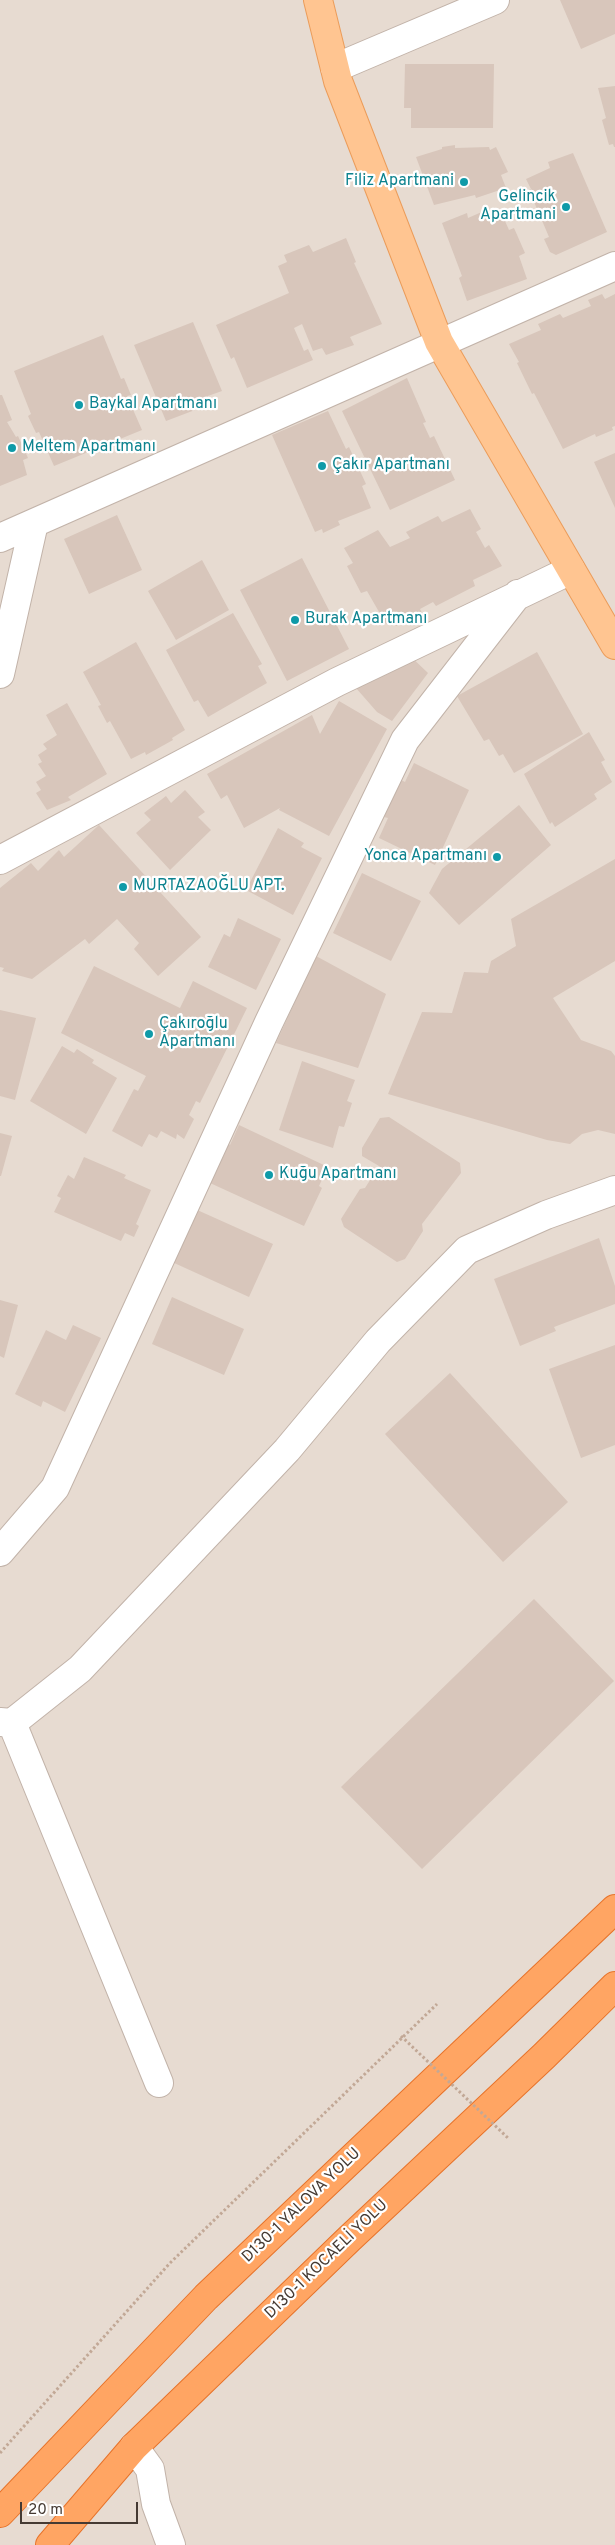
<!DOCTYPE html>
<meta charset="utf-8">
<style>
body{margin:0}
#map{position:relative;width:615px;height:2545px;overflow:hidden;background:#f3ebe4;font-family:Overpass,sans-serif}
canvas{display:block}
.scale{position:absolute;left:20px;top:2502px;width:118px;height:22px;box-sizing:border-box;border:2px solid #453a33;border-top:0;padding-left:6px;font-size:15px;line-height:18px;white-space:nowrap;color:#453a33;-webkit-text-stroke:4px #fff;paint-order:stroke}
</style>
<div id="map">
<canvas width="615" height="2545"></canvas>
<div class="scale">20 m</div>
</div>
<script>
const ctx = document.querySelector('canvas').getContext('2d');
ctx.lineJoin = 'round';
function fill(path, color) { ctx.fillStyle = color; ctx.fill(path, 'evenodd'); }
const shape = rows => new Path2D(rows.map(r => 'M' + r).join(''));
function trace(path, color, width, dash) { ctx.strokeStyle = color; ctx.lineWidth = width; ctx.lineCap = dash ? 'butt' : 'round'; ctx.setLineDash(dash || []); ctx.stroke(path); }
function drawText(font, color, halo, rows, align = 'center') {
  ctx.font = font + ' Overpass,sans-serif'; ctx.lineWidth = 4.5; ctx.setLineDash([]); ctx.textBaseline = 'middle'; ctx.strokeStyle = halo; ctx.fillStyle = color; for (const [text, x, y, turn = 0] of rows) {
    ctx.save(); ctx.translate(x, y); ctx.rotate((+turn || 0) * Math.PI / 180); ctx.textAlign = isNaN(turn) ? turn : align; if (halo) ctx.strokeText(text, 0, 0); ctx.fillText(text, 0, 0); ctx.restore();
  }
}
const residential = shape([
 [0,0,615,0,615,2545,0,2545]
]);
const building = shape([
 [560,0,615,0,615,34,581,49],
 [405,64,494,64,493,128,411,128,411,108,404,108],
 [615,86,615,147,614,147,613,144,609,145,602,120,606,118,598,88],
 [455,145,455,148,489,147,490,150,496,147,508,172,501,175,506,188,476,198,475,195,434,205,416,157,442,149,442,147],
 [573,153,607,232,556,255,550,252,544,239,549,237,529,190,531,189,526,179,550,168,548,162],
 [500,210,509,230,514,228,525,253,519,256,527,279,467,301,459,278,462,276,442,223,467,213,468,218,484,211,486,216],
 [346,238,356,262,354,263,382,324,350,337,354,345,326,355,322,348,313,351,302,324,294,328,304,351,308,349,313,360,247,388,234,357,231,359,216,325,289,293,278,266,287,262,284,255,309,245,313,252],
 [602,294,605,299,615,294,615,426,612,427,613,430,596,437,595,434,563,449,534,393,532,394,517,363,519,362,509,344,541,330,538,324,560,314,563,318,591,306,588,300],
 [193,322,222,391,191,402,195,410,166,421,134,345],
 [103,335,121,379,124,378,131,395,127,396,142,430,54,466,39,432,36,433,28,416,31,414,14,371],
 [407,378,426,422,423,423,430,438,434,436,455,480,390,510,342,411],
 [0,395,2,395,12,420,7,422,16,437,18,436,28,458,23,460,27,475,0,486],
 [328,411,346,449,349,447,366,484,362,486,371,508,338,521,340,525,323,533,322,529,315,532,272,435],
 [615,453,615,508,594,462],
 [470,509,481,529,476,532,485,548,489,545,502,566,473,580,475,586,436,606,433,602,420,609,422,613,396,626,393,620,386,624,367,591,361,593,347,566,353,563,344,548,378,530,390,547,410,538,406,532,438,516,442,522],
 [117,515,142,570,89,594,64,539],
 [302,558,349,649,287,681,240,590],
 [202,560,229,610,176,640,148,591],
 [233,613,262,664,258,666,267,683,208,717,198,700,194,702,166,650],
 [136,642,185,730,172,738,173,740,146,755,145,752,131,759,110,721,107,723,98,706,101,705,83,672],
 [537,652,583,734,514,773,503,754,499,756,489,739,484,741,457,696],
 [408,654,428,673,392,721,377,712,356,688],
 [339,701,387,729,329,836,279,810,280,808,244,828,227,795,221,799,207,774,312,715,320,734],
 [67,703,107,774,68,797,71,800,47,810,36,793,41,790,36,782,46,776,38,764,42,762,38,755,47,749,43,744,57,735,46,715],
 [589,732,605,760,601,762,612,782,594,794,597,799,555,827,552,822,550,824,524,774],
 [414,763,469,790,435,865,379,838,388,818,384,817,401,780,405,782],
 [185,790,205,812,198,817,211,830,170,870,136,833,151,820,144,813,166,796,171,803],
 [519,805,551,845,459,925,429,893,442,869],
 [99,825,201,937,158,976,134,949,139,943,117,919,89,944,85,939,32,979,2,971,4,968,0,967,0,888,31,863,38,871,59,850,64,857],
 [278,828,304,843,301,847,322,858,293,915,246,890],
 [615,859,615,961,553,998,581,1040,611,1051,615,1056,615,1134,598,1130,582,1134,570,1144,547,1140,388,1094,422,1012,452,1013,464,972,488,973,491,961,516,946,511,919],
 [362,873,421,901,391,961,333,933],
 [238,918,281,939,256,990,208,967,224,934,230,937],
 [316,956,386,994,358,1068,276,1043],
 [94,966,180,1008,193,981,247,1008,200,1103,196,1101,189,1115,194,1119,184,1139,177,1134,176,1139,161,1131,157,1138,149,1134,142,1147,112,1131,134,1089,138,1091,146,1076,61,1033],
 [0,1010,36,1018,15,1100,0,1096],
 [62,1046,74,1053,77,1049,94,1060,92,1063,117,1078,86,1134,30,1101],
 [302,1061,355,1080,347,1101,352,1103,344,1127,339,1126,333,1148,279,1130],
 [389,1117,460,1163,461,1173,422,1224,423,1231,405,1259,397,1262,344,1227,341,1219,360,1189,365,1188,379,1166,362,1156,362,1148,380,1118],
 [239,1125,328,1167,319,1186,322,1188,304,1226,210,1183,227,1143,230,1145],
 [0,1133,12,1136,1,1176,0,1176],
 [84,1157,126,1175,124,1178,151,1190,136,1224,139,1226,134,1237,125,1233,121,1241,54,1212,61,1198,57,1196,68,1175,74,1179],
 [195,1209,273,1244,249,1297,172,1262],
 [599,1238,615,1286,615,1304,554,1327,556,1331,520,1346,494,1279],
 [172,1297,244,1329,224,1375,152,1344],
 [0,1300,18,1305,4,1358,0,1356],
 [73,1325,101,1338,65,1412,43,1401,41,1407,15,1394,46,1330,66,1340],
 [615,1345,615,1445,581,1458,549,1369],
 [450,1373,568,1502,503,1562,385,1434],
 [534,1599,614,1681,422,1869,341,1787]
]);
const path = shape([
 [0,2453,170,2263,437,2004]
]);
const minor = shape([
 [335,68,495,0],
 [0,538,615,266],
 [0,674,34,523],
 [0,860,337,682,571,570],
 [0,1552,55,1488,269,1022,405,740,518,594],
 [0,1722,12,1723,80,1669,287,1450,378,1341,467,1250,546,1215,615,1190],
 [12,1723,159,2083],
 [134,2447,150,2469,156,2504,171,2545]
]);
const major = shape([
 [318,0,338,81,439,342,615,645]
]);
const highway = shape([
 [0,2513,206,2297,615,1909],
 [50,2545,134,2447,349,2239,544,2056,615,1986]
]);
const pathBridge = shape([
 [401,2036,508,2138]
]);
const markers = [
 [464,182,5,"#0f9aa8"],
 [566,207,5,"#0f9aa8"],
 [79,405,5,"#0f9aa8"],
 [12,448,5,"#0f9aa8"],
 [322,466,5,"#0f9aa8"],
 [295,620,5,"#0f9aa8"],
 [497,857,5,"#0f9aa8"],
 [123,887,5,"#0f9aa8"],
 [149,1034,5,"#0f9aa8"],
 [269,1175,5,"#0f9aa8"]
];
const cultureNames = [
 ["Filiz Apartmani",454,182,"right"],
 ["Gelincik",556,198,"right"],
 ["Apartmani",556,216,"right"],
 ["Baykal Apartmanı",89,405],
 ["Meltem Apartmanı",22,448],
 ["Çakır Apartmanı",332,466],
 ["Burak Apartmanı",305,620],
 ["Yonca Apartmanı",487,857,"right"],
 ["MURTAZAOĞLU APT.",133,887],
 ["Çakıroğlu",159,1025],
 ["Apartmanı",159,1043],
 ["Kuğu Apartmanı",279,1175]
];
const streetNames = [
 ["D130-1 YALOVA YOLU",302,2206,-44],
 ["D130-1 KOCAELİ YOLU",327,2260,-44]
];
fill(residential, '#e7dbd1');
fill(building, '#d8c6bb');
trace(minor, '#c2b3a9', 30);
trace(major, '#eb9c5a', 30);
trace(highway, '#e7732a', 30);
trace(path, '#c2a896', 3, [2.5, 2.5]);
trace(minor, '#fff', 28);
trace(major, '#ffc591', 28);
trace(highway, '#ffa563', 28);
trace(pathBridge, '#c2a896', 3, [2.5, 2.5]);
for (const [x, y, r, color] of markers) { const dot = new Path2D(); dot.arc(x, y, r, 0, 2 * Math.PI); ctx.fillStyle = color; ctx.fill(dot); trace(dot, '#fff', 2); }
drawText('16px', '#0d838f', '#fff', cultureNames, 'left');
drawText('16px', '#453a33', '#fff', streetNames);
</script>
